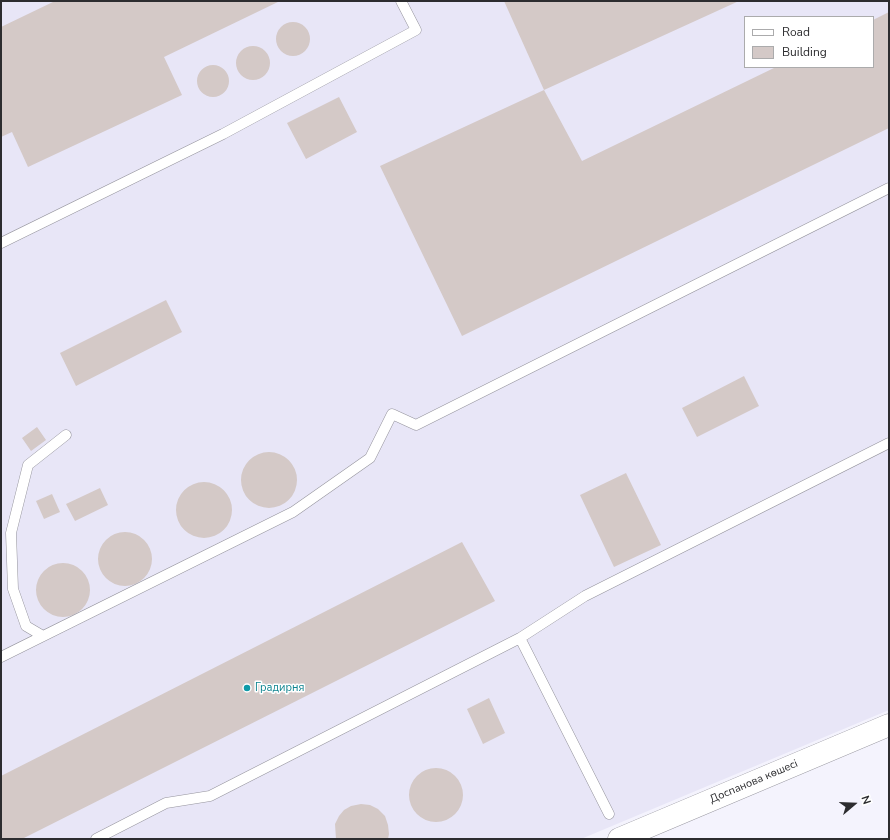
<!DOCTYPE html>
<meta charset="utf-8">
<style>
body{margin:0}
#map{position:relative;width:890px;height:840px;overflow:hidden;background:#f4f3fd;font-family:"Nunito Sans",sans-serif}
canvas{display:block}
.frame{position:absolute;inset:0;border:2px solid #2c2c2f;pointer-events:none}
.legend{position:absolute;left:744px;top:16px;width:130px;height:52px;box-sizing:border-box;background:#fff;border:1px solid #ababac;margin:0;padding:5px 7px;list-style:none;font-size:12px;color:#2c2c2f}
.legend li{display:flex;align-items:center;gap:8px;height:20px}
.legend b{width:20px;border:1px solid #ababac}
.north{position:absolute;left:834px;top:784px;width:40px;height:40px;-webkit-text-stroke:3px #fff;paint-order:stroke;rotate:71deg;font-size:11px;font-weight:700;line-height:16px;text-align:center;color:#2c2c2f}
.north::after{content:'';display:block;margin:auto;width:14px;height:18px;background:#2c2c2f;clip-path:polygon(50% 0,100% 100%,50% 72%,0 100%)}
</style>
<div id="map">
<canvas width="890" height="840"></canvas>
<div class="frame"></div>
<ul class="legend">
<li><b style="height:5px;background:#fff"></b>Road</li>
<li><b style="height:11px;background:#d4c9c7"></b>Building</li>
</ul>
<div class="north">N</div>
</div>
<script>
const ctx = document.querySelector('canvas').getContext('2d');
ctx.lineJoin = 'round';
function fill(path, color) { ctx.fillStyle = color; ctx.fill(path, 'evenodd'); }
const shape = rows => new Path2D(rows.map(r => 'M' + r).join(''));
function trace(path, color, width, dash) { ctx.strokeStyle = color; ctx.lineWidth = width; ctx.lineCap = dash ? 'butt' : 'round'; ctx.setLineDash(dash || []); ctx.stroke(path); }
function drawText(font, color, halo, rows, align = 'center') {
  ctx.font = font + ' "Nunito Sans",sans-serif'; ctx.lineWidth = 3; ctx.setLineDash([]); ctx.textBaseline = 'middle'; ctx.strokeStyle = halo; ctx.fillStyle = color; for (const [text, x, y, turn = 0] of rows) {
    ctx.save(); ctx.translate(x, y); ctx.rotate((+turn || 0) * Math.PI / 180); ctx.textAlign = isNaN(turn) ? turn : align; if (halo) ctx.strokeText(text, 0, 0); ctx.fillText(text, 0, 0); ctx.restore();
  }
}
const built = shape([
 [1,1,889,1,889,710,581,839,1,839],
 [745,17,873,17,873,67,745,67]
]);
const building = shape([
 [55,1,280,1,164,57,182,95,28,167,12,132,1,137,1,27],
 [504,1,739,1,544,90],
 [889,12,889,128,462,336,380,166,544,90,582,161,776,67,873,67,873,20],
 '276 39a17 17 0 1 1 34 0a17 17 0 1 1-34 0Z',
 '236 63a17 17 0 1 1 34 0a17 17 0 1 1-34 0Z',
 '197 81a16 16 0 1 1 32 0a16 16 0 1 1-32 0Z',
 [339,97,357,132,306,159,287,123],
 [166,300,182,332,76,386,60,353],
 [744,376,759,406,697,437,682,408],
 [37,427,46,440,31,451,22,438],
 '241 480a28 28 0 1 1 56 0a28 28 0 1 1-56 0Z',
 [626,473,661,545,614,567,580,495],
 '176 510a28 28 0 1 1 56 0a28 28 0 1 1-56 0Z',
 [100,488,108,505,75,521,66,504],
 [52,494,60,512,44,519,36,501],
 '98 559a27 27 0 1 1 54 0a27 27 0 1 1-54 0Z',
 [462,542,495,601,22,839,1,839,1,776],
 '36 590a27 27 0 1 1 54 0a27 27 0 1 1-54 0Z',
 [489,698,505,733,483,744,467,709],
 '409 795a27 27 0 1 1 54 0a27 27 0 1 1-54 0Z',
 [361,804,370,805,378,809,385,816,388,825,389,834,388,839,336,839,335,824,339,816,344,810,351,806]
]);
const service = shape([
 [1,243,223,134,416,30,401,1],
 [43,636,26,626,13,589,11,533,28,465,66,435],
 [520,638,585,596,889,443],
 [1,657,293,512,370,458,392,414,416,425,889,188],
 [96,839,166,803,210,796,520,638,609,814]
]);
const tertiary = shape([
 [619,839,889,725]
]);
const markers = [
 [247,688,4,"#0f9aa8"]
];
const cultureNames = [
 ["Градирня",255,688]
];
const streetNames = [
 ["Доспанова көшесі",754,782,-23]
];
fill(built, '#e8e6f7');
fill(building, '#d4c9c7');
trace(service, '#95949d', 11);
trace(tertiary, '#95949d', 23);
trace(service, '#fff', 10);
trace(tertiary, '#fff', 22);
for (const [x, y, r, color] of markers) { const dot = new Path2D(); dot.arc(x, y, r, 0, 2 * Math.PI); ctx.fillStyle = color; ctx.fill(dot); trace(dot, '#fff', 1.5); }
drawText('11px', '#0d838f', '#fff', cultureNames, 'left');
drawText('11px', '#2c2c2f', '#fff', streetNames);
</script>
